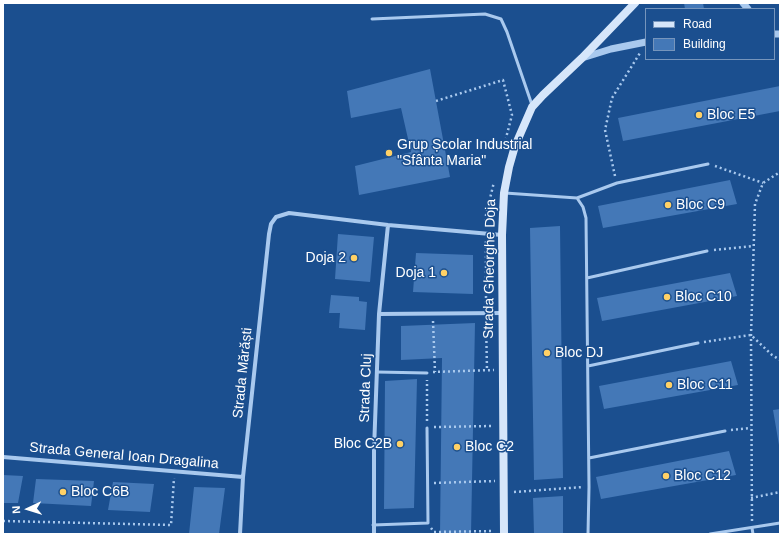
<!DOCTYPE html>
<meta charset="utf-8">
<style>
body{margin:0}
#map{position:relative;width:783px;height:537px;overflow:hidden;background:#1b4f8f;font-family:Helvetica,sans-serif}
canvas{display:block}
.frame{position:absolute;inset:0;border:4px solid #fff;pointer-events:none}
.legend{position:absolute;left:645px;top:8px;width:130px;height:52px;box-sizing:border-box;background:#1b4f8f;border:1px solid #7695bc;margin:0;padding:5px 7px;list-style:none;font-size:12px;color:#fff}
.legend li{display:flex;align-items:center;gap:8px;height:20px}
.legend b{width:20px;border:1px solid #7695bc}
.north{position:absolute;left:8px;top:489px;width:40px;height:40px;-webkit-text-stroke:3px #1b4f8f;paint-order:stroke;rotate:266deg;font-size:11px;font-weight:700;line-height:16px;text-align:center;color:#fff}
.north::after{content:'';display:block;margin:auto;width:14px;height:18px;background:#fff;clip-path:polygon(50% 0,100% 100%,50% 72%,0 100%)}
</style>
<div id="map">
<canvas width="783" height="537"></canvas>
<div class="frame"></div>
<ul class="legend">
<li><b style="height:5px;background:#d6e6fa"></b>Road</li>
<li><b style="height:11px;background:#4478b7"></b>Building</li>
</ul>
<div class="north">N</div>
</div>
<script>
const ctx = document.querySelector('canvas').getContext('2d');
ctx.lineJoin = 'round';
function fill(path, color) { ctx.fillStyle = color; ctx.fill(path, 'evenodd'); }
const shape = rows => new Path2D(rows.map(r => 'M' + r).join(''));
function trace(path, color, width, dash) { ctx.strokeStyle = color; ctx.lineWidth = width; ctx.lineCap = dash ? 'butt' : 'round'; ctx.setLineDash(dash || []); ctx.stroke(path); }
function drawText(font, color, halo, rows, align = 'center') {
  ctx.font = font + ' Helvetica,sans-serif'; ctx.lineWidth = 3; ctx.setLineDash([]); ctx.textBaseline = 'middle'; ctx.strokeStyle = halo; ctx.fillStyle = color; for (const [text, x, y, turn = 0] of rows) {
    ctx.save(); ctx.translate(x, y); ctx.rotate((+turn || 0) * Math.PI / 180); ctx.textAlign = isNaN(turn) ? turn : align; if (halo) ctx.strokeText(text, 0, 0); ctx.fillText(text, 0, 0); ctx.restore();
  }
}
const building = shape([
 [684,3,703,3,704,9,685,9],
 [430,69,450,177,359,195,355,166,411,152,401,108,351,118,347,91],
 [780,86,780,111,623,141,618,118],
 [730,180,737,204,603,228,598,206],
 [560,226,563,478,534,480,530,228],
 [338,234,374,237,370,282,335,279],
 [416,253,473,255,473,294,413,292],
 [730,273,737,296,602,321,597,298],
 [331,295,359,297,359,301,367,302,365,330,339,328,340,313,329,313],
 [475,323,471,534,440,534,442,358,401,360,401,326],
 [731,361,738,385,604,409,599,386],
 [417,379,414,508,384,509,385,381],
 [780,409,780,445,779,445,773,410],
 [729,451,736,475,601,499,596,477],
 [3,475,23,476,18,503,3,503],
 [36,479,94,481,91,506,33,503],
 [113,482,154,484,150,512,108,510],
 [194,487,225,488,219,534,189,534],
 [563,496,563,534,534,534,533,498]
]);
const path = shape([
 [436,101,503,80,512,115,506,138],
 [715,166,763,183],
 [615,176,605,130,612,98,640,53],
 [486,226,486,215,494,182],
 [486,241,486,306],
 [714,250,753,246],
 [433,321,435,372],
 [486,321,487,370],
 [704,342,751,335,772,355,780,360],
 [433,372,494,370],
 [427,421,427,380],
 [434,427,493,426],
 [731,430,751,428],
 [434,483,495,481],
 [514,492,583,487],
 [751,498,780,492],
 [3,521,171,525,174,478],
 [752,521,751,335,755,204,763,183,780,172],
 [431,528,434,532,494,531]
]);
const service = shape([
 [372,19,485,14,501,19,507,32,532,105],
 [505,193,577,198,583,207,586,218,589,487,588,534],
 [577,198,617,183,708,164],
 [587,278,707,251],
 [588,366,698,343],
 [377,372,427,373],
 [589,458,725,431],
 [373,525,428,523,427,428],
 [752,528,753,534],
 [710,534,780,523]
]);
const minor = shape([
 [379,314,502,313],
 [3,457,243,477],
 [240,534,243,477,269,234,271,224,276,217,289,213,388,225,502,235],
 [374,534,374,450,379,314,388,225]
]);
const tertiary = shape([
 [743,3,748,9],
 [774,34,780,34],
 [582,58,611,49,646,42]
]);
const secondary = shape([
 [504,534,502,235,504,193,509,167,515,146,532,107,543,95,582,58,635,3]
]);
const markers = [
 [699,115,4,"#ffd166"],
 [389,153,4,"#ffd166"],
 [668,205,4,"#ffd166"],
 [354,258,4,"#ffd166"],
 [444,273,4,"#ffd166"],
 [667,297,4,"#ffd166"],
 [547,353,4,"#ffd166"],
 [669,385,4,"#ffd166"],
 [400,444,4,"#ffd166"],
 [457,447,4,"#ffd166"],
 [666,476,4,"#ffd166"],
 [63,492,4,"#ffd166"]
];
const poiNames = [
 ["Bloc E5",707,115],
 ["Grup Școlar Industrial",397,145],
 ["\"Sfânta Maria\"",397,161],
 ["Bloc C9",676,205],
 ["Doja 2",346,258,"right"],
 ["Doja 1",436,273,"right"],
 ["Bloc C10",675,297],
 ["Bloc DJ",555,353],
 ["Bloc C11",677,385],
 ["Bloc C2B",392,444,"right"],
 ["Bloc C2",465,447],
 ["Bloc C12",674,476],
 ["Bloc C6B",71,492]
];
const streetNames = [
 ["Strada Gheorghe Doja",490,269,-89],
 ["Strada Mărăști",243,373,-84],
 ["Strada Cluj",366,388,-88],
 ["Strada General Ioan Dragalina",124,456,5]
];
fill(building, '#4478b7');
trace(path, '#a9c9ee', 2.5, [2, 3]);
trace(service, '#a9c9ee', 3);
trace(minor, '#a9c9ee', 4);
trace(tertiary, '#a9c9ee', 7);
trace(secondary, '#d6e6fa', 8);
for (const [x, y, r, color] of markers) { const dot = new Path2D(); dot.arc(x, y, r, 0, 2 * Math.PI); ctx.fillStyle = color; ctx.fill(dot); trace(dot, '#1b4f8f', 1.5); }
drawText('14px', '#fff', '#1b4f8f', poiNames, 'left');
drawText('14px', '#fff', '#1b4f8f', streetNames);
</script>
